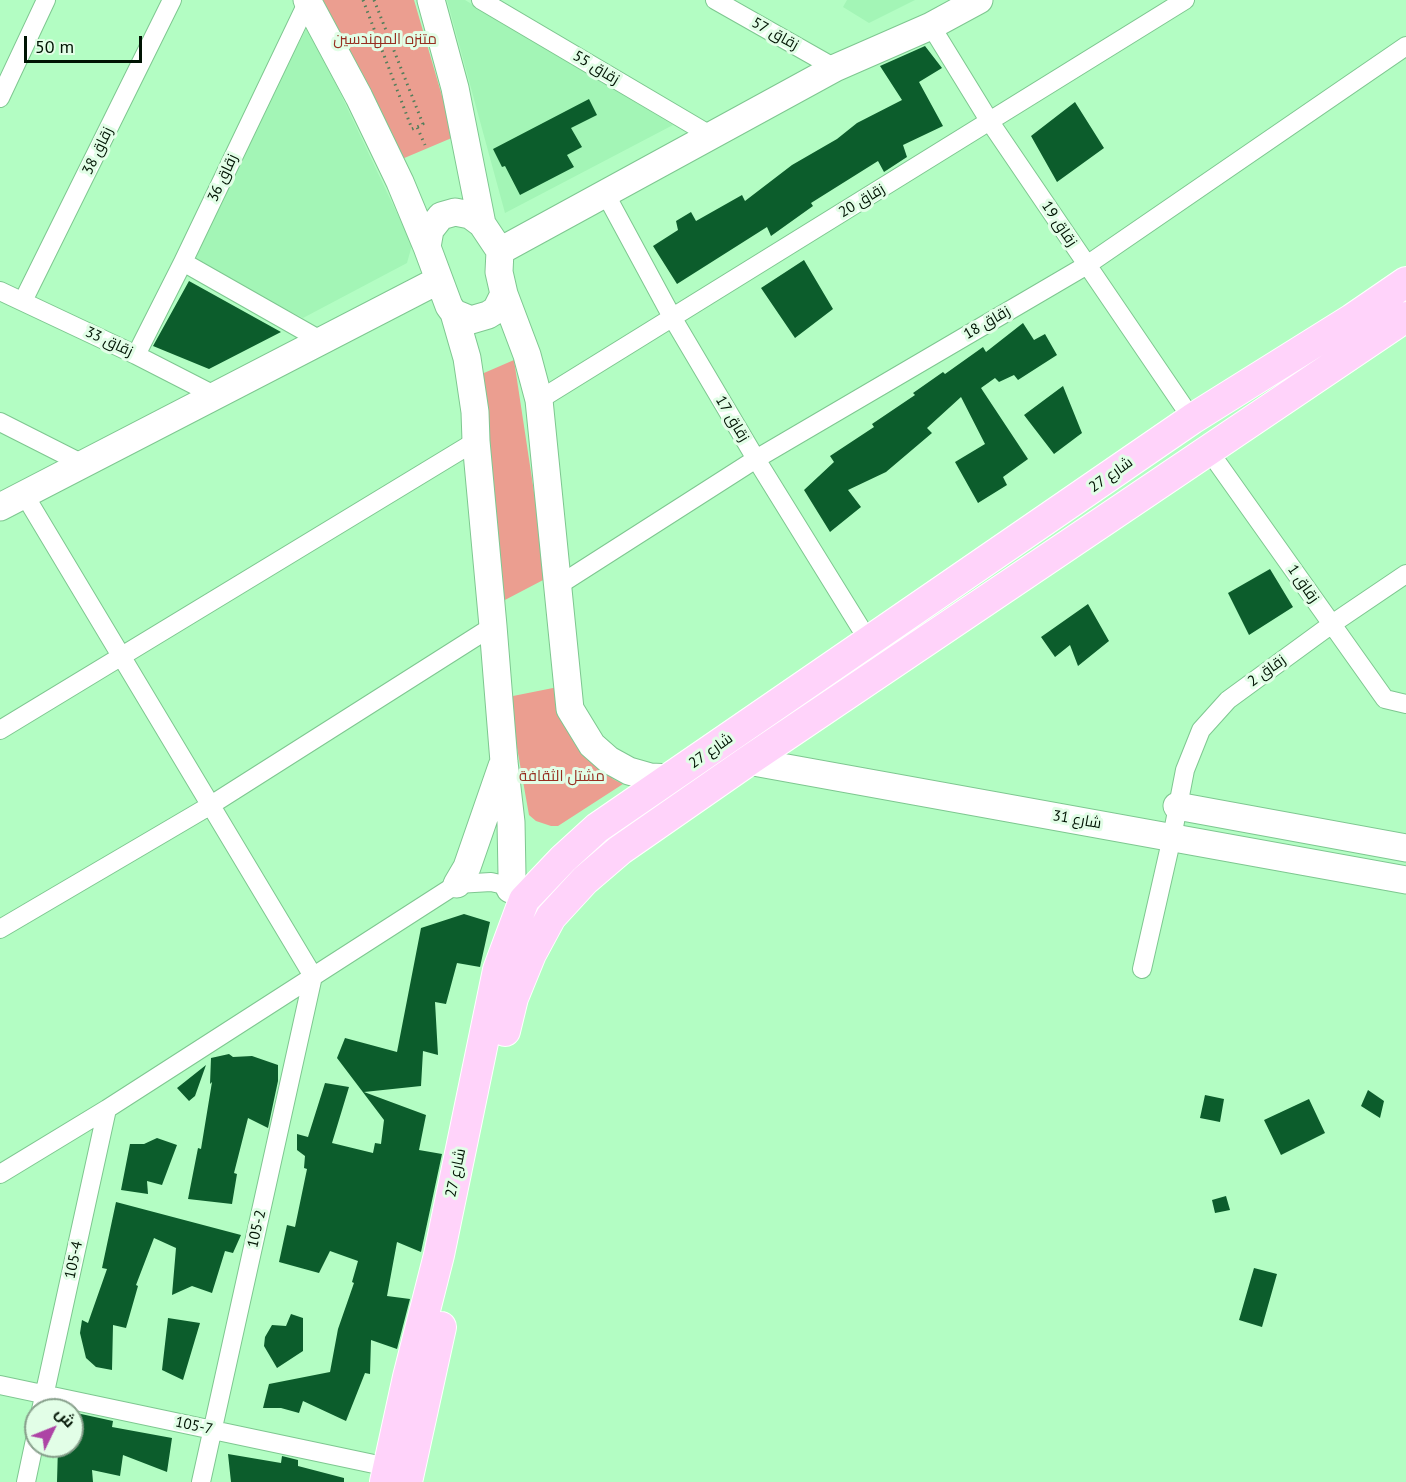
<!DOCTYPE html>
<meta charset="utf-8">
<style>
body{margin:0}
#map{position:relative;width:1406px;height:1482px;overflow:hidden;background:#b3fdc3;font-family:"PT Sans",Cairo,sans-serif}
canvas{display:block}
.north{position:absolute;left:24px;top:1398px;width:60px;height:60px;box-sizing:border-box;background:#e2fee7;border:2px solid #88a08c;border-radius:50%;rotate:47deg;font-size:16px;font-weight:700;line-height:24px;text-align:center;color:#001403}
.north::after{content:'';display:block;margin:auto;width:21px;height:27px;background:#ad44a5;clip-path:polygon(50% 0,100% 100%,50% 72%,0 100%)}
.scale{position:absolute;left:24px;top:36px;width:118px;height:27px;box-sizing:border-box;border:3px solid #001403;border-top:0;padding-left:8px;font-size:18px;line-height:21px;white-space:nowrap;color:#001403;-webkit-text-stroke:4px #e2fee7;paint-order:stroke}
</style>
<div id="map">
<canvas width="1406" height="1482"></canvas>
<div class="north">ش</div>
<div class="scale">50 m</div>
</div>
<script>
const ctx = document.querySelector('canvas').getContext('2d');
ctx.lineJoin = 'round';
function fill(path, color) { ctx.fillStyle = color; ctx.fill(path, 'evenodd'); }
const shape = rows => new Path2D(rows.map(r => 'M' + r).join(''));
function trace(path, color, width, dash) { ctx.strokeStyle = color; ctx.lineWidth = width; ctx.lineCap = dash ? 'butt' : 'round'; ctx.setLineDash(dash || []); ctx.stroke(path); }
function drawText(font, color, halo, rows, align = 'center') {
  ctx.font = font + ' "PT Sans",Cairo,sans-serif'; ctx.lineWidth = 6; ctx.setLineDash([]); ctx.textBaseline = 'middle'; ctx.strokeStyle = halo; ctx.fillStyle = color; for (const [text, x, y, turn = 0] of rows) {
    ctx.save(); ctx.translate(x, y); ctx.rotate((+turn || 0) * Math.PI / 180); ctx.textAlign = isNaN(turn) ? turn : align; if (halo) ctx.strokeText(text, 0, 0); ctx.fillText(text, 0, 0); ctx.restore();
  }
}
const built = shape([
 [447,0,465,0,673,125,505,213],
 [847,0,915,0,869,23,843,7],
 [308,25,412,245,407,263,303,318,189,259]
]);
const green = shape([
 [320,0,414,0,454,137,402,159],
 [514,360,547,578,503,601,477,376],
 [558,687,564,717,613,779,623,784,558,826,551,826,536,821,529,815,508,697]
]);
const building = shape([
 [925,46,942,68,919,82,943,126,903,145,907,157,884,172,878,161,811,203,813,206,771,236,767,227,677,284,653,246,678,230,676,221,691,212,696,221,742,195,745,201,792,165,837,139,857,123,902,100,880,66],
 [589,99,597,115,571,128,582,147,567,155,574,167,520,195,505,166,502,167,493,149],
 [1075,102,1104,148,1057,182,1031,136],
 [804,260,833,309,795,338,761,288],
 [189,281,281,332,209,369,153,346],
 [1023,323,1034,340,1045,334,1057,355,1018,380,1014,375,999,382,995,378,981,388,1028,459,1003,477,1007,485,978,503,955,462,985,444,961,397,927,428,932,433,886,472,848,490,861,507,830,532,804,490,834,462,830,456,874,427,872,424,915,395,913,393,943,372,945,374,983,347,986,352],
 [1063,386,1082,433,1054,454,1024,415],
 [1270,569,1293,607,1249,635,1228,593],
 [1088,604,1109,641,1078,666,1070,645,1055,657,1041,637],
 [464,914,490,922,480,967,457,963,446,1004,435,1002,438,1055,423,1051,421,1086,364,1092,426,1115,419,1150,442,1154,421,1252,397,1242,387,1296,410,1299,397,1349,371,1340,370,1374,365,1373,346,1421,303,1401,299,1413,281,1408,263,1408,269,1384,330,1372,338,1329,354,1283,352,1282,358,1261,330,1251,319,1273,279,1262,287,1225,295,1227,307,1169,304,1168,305,1156,297,1150,297,1134,308,1137,325,1083,349,1087,332,1143,373,1153,375,1143,381,1144,384,1120,337,1058,345,1038,397,1052,421,928],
 [229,1054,233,1057,252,1056,278,1065,278,1081,268,1128,248,1118,234,1173,237,1174,232,1204,188,1199,198,1148,201,1149,212,1082,210,1084,211,1058],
 [206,1065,195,1096,189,1101,177,1088],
 [1368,1090,1384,1101,1380,1118,1361,1106],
 [1205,1095,1224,1099,1220,1122,1200,1118],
 [1309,1099,1325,1133,1281,1155,1264,1120],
 [157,1138,177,1145,162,1185,147,1181,148,1194,121,1190,130,1144,144,1144],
 [1226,1196,1230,1210,1215,1213,1212,1200],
 [116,1202,241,1235,233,1253,225,1251,212,1293,192,1286,172,1295,176,1248,154,1238,136,1285,138,1286,126,1328,113,1325,112,1370,96,1367,86,1358,80,1333,82,1320,88,1323,107,1269,102,1268],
 [1254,1268,1277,1274,1262,1327,1239,1320],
 [291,1314,303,1318,303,1351,277,1368,264,1346,265,1337,272,1325,286,1326],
 [168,1318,200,1323,183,1380,162,1370],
 [72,1412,113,1421,112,1427,172,1438,167,1472,123,1455,120,1476,92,1470,93,1482,57,1482,58,1446,72,1446],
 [228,1454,281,1463,282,1456,298,1460,298,1466,344,1478,344,1482,231,1482]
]);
const path = shape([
 [363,0,412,129,417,127,425,145],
 [374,0,423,124,417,127]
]);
const street = shape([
 [481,0,710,135],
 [715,0,835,68],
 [931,26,990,122,1192,419],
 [0,98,46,0],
 [605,193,672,317,756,459,868,640],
 [183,262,322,341],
 [0,291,136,355,216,396],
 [23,301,172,0],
 [136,355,183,262,308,1],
 [539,400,1185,0],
 [0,422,85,465],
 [1209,451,1385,699,1406,704],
 [24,494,313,976,201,1482],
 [559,585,756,459,1087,265,1406,46],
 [0,730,476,441],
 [0,929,211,805,493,626],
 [1142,969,1172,837,1185,770,1201,730,1228,700,1332,624,1406,574],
 [0,1174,107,1109,457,884,491,882,500,884,518,895],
 [0,1385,388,1467],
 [41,1410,107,1109],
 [26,1482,36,1435]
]);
const secondary = shape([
 [307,0,359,97,400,182,427,247],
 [431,0,455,88,482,224],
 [500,251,835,68,931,26,979,0],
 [504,294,496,310,488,315,471,320,454,313,449,306,427,247,430,230,441,216,455,212,470,215,482,224,500,251,499,272,504,294,527,355,539,400,570,709,592,745,609,760,629,771,650,777,673,778],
 [454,313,467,358,475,412,476,441,493,626,504,762,511,822,512,875,510,889],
 [0,507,439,280],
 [748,761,1406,880],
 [1177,806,1406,848],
 [457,884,467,867,502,766]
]);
const primary = shape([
 [505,1031,513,998,531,954,551,917,585,880,620,850,748,761,1406,317],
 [385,1482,408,1377,439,1255,498,970,524,900,563,859,597,828,1192,419,1352,319,1406,282],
 [407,1482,441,1327]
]);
const streetNames = [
 ["زقاق 57",775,34,29],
 ["زقاق 55",596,68,31],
 ["زقاق 38",98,151,-64],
 ["زقاق 36",223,178,-65],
 ["زقاق 20",862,201,-31],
 ["زقاق 19",1059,224,56],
 ["زقاق 18",987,323,-30],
 ["زقاق 33",109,342,25],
 ["زقاق 17",732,419,59],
 ["شارع 27",1111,475,-35],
 ["زقاق 1",1303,584,55],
 ["زقاق 2",1267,671,-36],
 ["شارع 27",711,751,-35],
 ["شارع 31",1077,820,10],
 ["شارع 27",456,1173,-78],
 ["105-2",257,1229,-77],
 ["105-4",74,1260,-78],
 ["105-7",194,1426,12]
];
const parkNames = [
 ["متنزه المهندسين",385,40],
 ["مشتل الثقافة",562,777]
];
fill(built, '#a3f5b6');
fill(green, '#eb9e90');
fill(building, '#0c5d2c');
trace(street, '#7ec790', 20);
trace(secondary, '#7ec790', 29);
trace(primary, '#fff', 32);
trace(path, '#517d5a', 3, [1.5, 4.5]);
trace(street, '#fff', 18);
trace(secondary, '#fff', 27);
trace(primary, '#ffd3fa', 30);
drawText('15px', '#001403', '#e2fee7', streetNames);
drawText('15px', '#972e20', '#e2fee7', parkNames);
</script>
